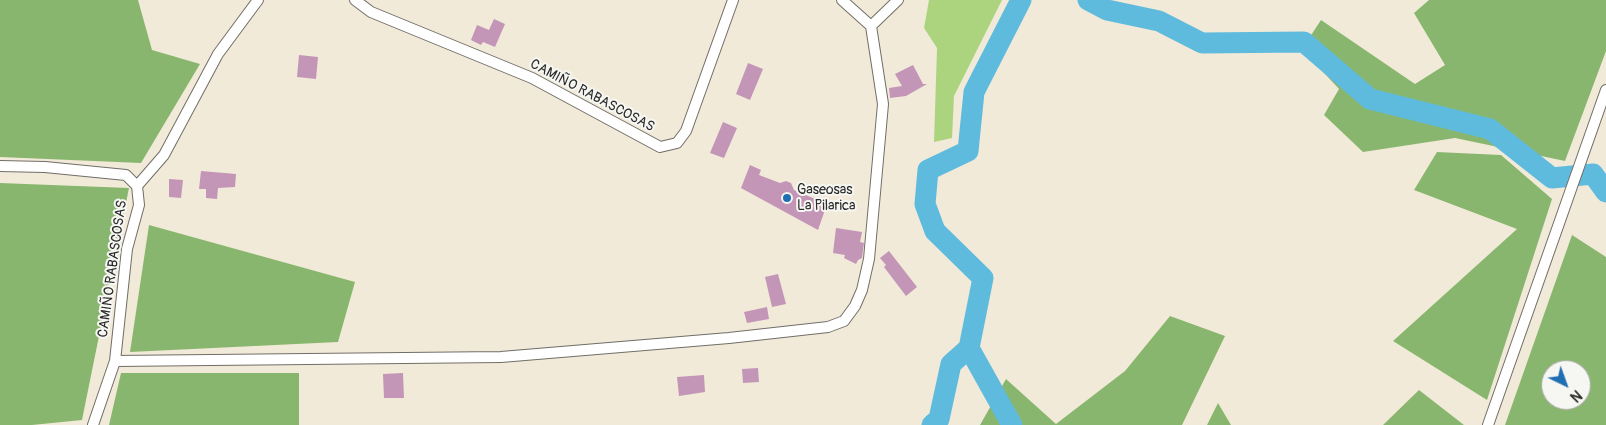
<!DOCTYPE html>
<meta charset="utf-8">
<style>
body{margin:0}
#map{position:relative;width:1606px;height:425px;overflow:hidden;background:#f2ead8;font-family:Pangolin,sans-serif}
canvas{display:block}
.north{position:absolute;left:1541px;top:360px;width:50px;height:50px;box-sizing:border-box;background:#f6f6f2;border:1px solid #a5a5a2;border-radius:50%;rotate:138deg;font-size:14px;font-weight:700;line-height:20px;text-align:center;color:#2b2b2b}
.north::after{content:'';display:block;margin:auto;width:18px;height:22px;background:#1f6fb2;clip-path:polygon(50% 0,100% 100%,50% 72%,0 100%)}
</style>
<div id="map">
<canvas width="1606" height="425"></canvas>
<div class="north">N</div>
</div>
<script>
const ctx = document.querySelector('canvas').getContext('2d');
ctx.lineJoin = 'round';
function fill(path, color) { ctx.fillStyle = color; ctx.fill(path, 'evenodd'); }
const shape = rows => new Path2D(rows.map(r => 'M' + r).join(''));
function trace(path, color, width, dash) { ctx.strokeStyle = color; ctx.lineWidth = width; ctx.lineCap = dash ? 'butt' : 'round'; ctx.setLineDash(dash || []); ctx.stroke(path); }
function drawText(font, color, halo, rows, align = 'center') {
  ctx.font = font + ' Pangolin,sans-serif'; ctx.lineWidth = 4; ctx.setLineDash([]); ctx.textBaseline = 'middle'; ctx.strokeStyle = halo; ctx.fillStyle = color; for (const [text, x, y, turn = 0] of rows) {
    ctx.save(); ctx.translate(x, y); ctx.rotate((+turn || 0) * Math.PI / 180); ctx.textAlign = isNaN(turn) ? turn : align; if (halo) ctx.strokeText(text, 0, 0); ctx.fillText(text, 0, 0); ctx.restore();
  }
}
const green = shape([
 [929,0,1002,0,954,96,952,138,934,142,937,48,924,28]
]);
const forest = shape([
 [0,0,138,0,152,50,200,64,141,163,0,157],
 [1429,0,1606,0,1606,51,1565,161,1455,138,1363,152,1324,115,1339,89,1302,49,1321,20,1415,84,1445,65,1414,13],
 [1437,152,1501,155,1552,199,1487,400,1393,341,1517,229,1414,190],
 [0,183,129,188,82,420,32,425,0,425],
 [149,225,355,282,338,342,130,352],
 [1572,235,1606,257,1606,425,1505,425],
 [1551,370,1581,370,1581,400,1551,400],
 [1170,316,1225,336,1182,425,980,425,1006,379,1056,424,1125,371],
 [121,373,299,373,299,425,109,425],
 [1419,390,1464,425,1383,425],
 [1218,403,1231,425,1207,425]
]);
const river = shape([
 [1088,0,1107,10,1159,21,1202,43,1304,42,1370,99,1490,129,1552,178,1593,174,1606,192],
 [932,425,939,419,951,364,969,348],
 [1012,425,969,348,983,278,935,231,925,204,928,170,968,151,974,92,1021,0]
]);
const building = shape([
 [494,19,505,24,495,47,483,42,481,45,471,40,477,25,489,30],
 [299,55,318,57,316,79,297,77],
 [748,63,763,69,750,100,736,94],
 [913,65,923,84,927,84,906,96,890,98,889,88,902,86,895,74],
 [723,122,737,128,724,158,710,153],
 [750,165,761,170,759,175,780,183,786,181,791,183,794,190,827,204,818,230,741,188],
 [201,171,236,174,235,187,218,188,217,199,206,198,206,189,199,189],
 [169,179,183,180,181,198,169,197],
 [836,228,862,232,860,242,864,243,862,258,858,260,856,264,844,258,845,255,833,253],
 [889,251,917,287,906,296,884,267,886,265,880,258],
 [778,274,786,304,772,307,765,277],
 [767,307,769,319,747,323,744,312],
 [758,368,759,382,743,383,742,369],
 [403,373,404,398,384,398,383,374],
 [704,375,705,392,679,396,677,377]
]);
const minor = shape([
 [355,0,371,12,532,78,660,147,677,143,686,131,733,0],
 [842,0,871,26,898,0],
 [0,166,45,167,126,175,137,186],
 [115,361,501,357,729,338,828,327,844,321,855,306,862,290,869,259,883,104,871,26],
 [93,425,115,361,127,249,139,205,137,186,164,155,218,54,258,0],
 [1488,425,1606,90]
]);
const markers = [
 [787,198,5,"#1f6fb2"]
];
const streetNames = [
 ["CAMIÑO RABASCOSAS",592,96,28],
 ["CAMIÑO RABASCOSAS",113,269,-82]
];
const poiNames = [
 ["Gaseosas",797,190],
 ["La Pilarica",797,206]
];
fill(green, '#acd47f');
fill(forest, '#89b66e');
trace(river, '#5fbbdd', 21);
fill(building, '#c395b7');
trace(minor, '#716e68', 12);
trace(minor, '#fff', 10);
for (const [x, y, r, color] of markers) { const dot = new Path2D(); dot.arc(x, y, r, 0, 2 * Math.PI); ctx.fillStyle = color; ctx.fill(dot); trace(dot, '#f6f6f2', 2); }
drawText('14px', '#2b2b2b', '#f6f6f2', streetNames);
drawText('14px', '#2b2b2b', '#f6f6f2', poiNames, 'left');
</script>
